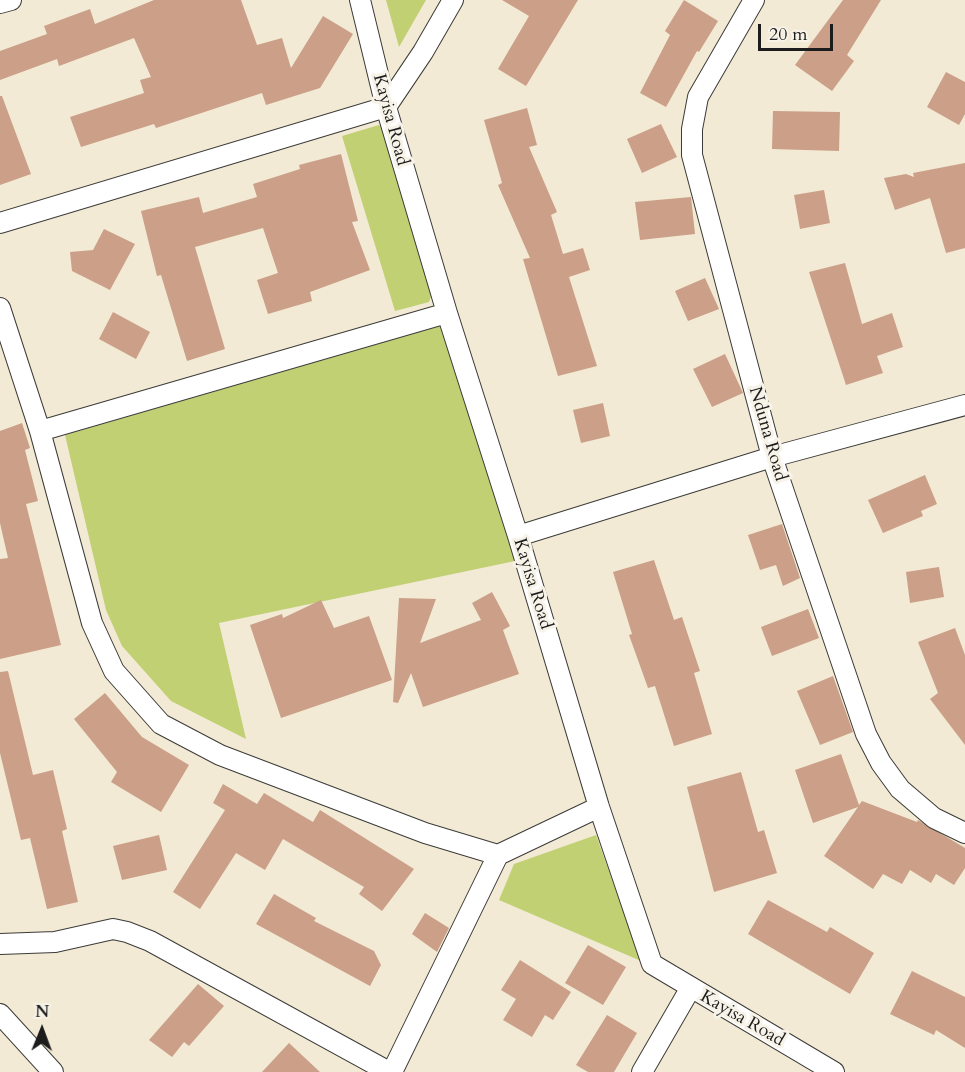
<!DOCTYPE html>
<style>
body{margin:0}
#map{position:relative;width:965px;height:1072px;overflow:hidden;background:#f2ead4;font-family:Cardo,serif}
canvas{display:block}
.north{position:absolute;left:12px;top:1000px;width:60px;height:60px;-webkit-text-stroke:4px #f7f3e8;paint-order:stroke;rotate:1deg;font-size:16px;font-weight:700;line-height:24px;text-align:center;color:#1c1c1c}
.north::after{content:'';display:block;margin:auto;width:21px;height:27px;background:#1c1c1c;clip-path:polygon(50% 0,100% 100%,50% 72%,0 100%)}
.scale{position:absolute;left:758px;top:24px;width:75px;height:27px;box-sizing:border-box;border:3px solid #1c1c1c;border-top:0;padding-left:8px;font-size:18px;line-height:21px;white-space:nowrap;color:#1c1c1c;-webkit-text-stroke:4px #f7f3e8;paint-order:stroke}
</style>
<div id="map">
<canvas width="965" height="1072"></canvas>
<div class="north">N</div>
<div class="scale">20 m</div>
</div>
<script>
const ctx = document.querySelector('canvas').getContext('2d');
ctx.lineJoin = 'round';
function fill(path, color) { ctx.fillStyle = color; ctx.fill(path, 'evenodd'); }
const shape = rows => new Path2D(rows.map(r => 'M' + r).join(''));
function trace(path, color, width, dash) { ctx.strokeStyle = color; ctx.lineWidth = width; ctx.lineCap = dash ? 'butt' : 'round'; ctx.setLineDash(dash || []); ctx.stroke(path); }
function drawText(font, color, halo, rows, align = 'center') {
  ctx.font = font + ' Cardo,serif'; ctx.lineWidth = 6; ctx.setLineDash([]); ctx.textBaseline = 'middle'; ctx.strokeStyle = halo; ctx.fillStyle = color; for (const [text, x, y, turn = 0] of rows) {
    ctx.save(); ctx.translate(x, y); ctx.rotate((+turn || 0) * Math.PI / 180); ctx.textAlign = isNaN(turn) ? turn : align; if (halo) ctx.strokeText(text, 0, 0); ctx.fillText(text, 0, 0); ctx.restore();
  }
}
const green = shape([
 [386,0,426,0,399,47],
 [379,125,384,129,432,294,429,302,395,311,342,136],
 [440,326,515,561,219,623,246,739,171,701,122,646,106,610,65,435],
 [596,835,641,961,499,900,514,864]
]);
const building = shape([
 [154,0,241,0,257,45,282,38,291,68,323,16,353,34,320,88,266,105,262,93,156,128,154,124,81,147,70,117,144,93,140,80,151,77,134,38,59,66,57,59,0,80,0,51,47,34,44,26,90,9,95,24],
 [502,0,578,0,526,86,498,69,529,16],
 [684,0,718,21,699,52,697,51,666,107,640,93,670,35,665,31],
 [843,0,881,0,847,55,854,61,832,91,795,65],
 [946,72,965,82,965,114,959,125,927,107],
 [0,96,2,96,31,174,0,185],
 [527,108,537,145,529,147,557,212,551,215,563,254,583,248,590,270,569,277,597,366,558,376,523,259,530,258,498,185,502,183,484,120],
 [773,111,840,112,839,151,772,149],
 [661,124,677,157,642,173,627,139],
 [341,154,358,221,352,222,370,270,310,292,312,301,268,314,257,280,278,273,263,228,195,247,225,349,187,361,161,275,157,276,141,211,199,197,203,213,257,197,253,184,300,169,299,165],
 [965,163,965,248,946,253,930,198,895,210,884,178,906,174,914,177,913,173],
 [824,190,830,223,800,229,794,195],
 [691,197,695,234,640,240,635,202],
 [104,229,135,244,110,290,72,271,70,252,93,250],
 [845,263,862,324,892,313,903,347,877,356,883,373,846,385,809,272],
 [705,278,719,309,688,321,675,291],
 [113,312,150,332,136,359,99,339],
 [725,354,743,393,712,407,693,369],
 [603,403,610,436,581,443,573,410],
 [22,423,30,448,25,450,38,501,26,504,61,645,0,659,0,559,8,558,0,523,0,431],
 [925,475,937,504,921,511,923,516,883,533,868,500],
 [782,524,800,578,783,586,776,565,760,570,748,535],
 [654,560,674,620,682,617,700,671,694,673,712,734,674,746,655,686,648,688,629,635,632,634,613,572],
 [939,567,944,597,910,603,906,572],
 [492,592,510,626,503,630,519,674,423,707,411,673,398,703,393,702,399,598,436,599,420,643,481,620,472,603],
 [321,600,334,628,369,616,392,680,281,718,250,625,282,614,283,618],
 [808,609,819,638,772,656,761,627],
 [955,628,965,655,965,745,930,699,938,693,918,642],
 [8,671,33,775,53,770,67,829,62,831,78,902,47,909,30,838,21,840,0,753,0,672],
 [833,676,853,732,820,745,797,691],
 [105,693,142,737,189,765,161,812,111,782,117,772,74,719],
 [841,754,859,805,862,801,917,822,918,820,965,848,965,868,954,885,936,874,931,883,910,870,902,884,883,874,873,889,824,856,858,807,813,823,795,770],
 [741,772,758,832,764,830,777,873,714,892,687,787],
 [223,784,257,804,264,793,313,822,320,810,414,869,382,911,359,894,364,887,283,839,265,870,236,853,200,909,173,892,225,810,213,803],
 [159,835,167,870,122,880,113,846],
 [274,894,316,918,314,921,374,951,381,965,370,986,256,924],
 [768,900,827,932,830,927,874,953,850,994,748,934],
 [425,913,449,928,437,952,412,934],
 [588,945,626,967,603,1005,565,983],
 [520,960,571,992,553,1020,545,1015,532,1037,503,1020,516,999,501,990],
 [912,971,965,997,965,1048,936,1030,934,1035,890,1014],
 [198,984,224,1006,189,1046,184,1042,172,1057,149,1040],
 [607,1015,637,1033,614,1072,588,1072,576,1065],
 [289,1043,320,1072,262,1072]
]);
const street = shape([
 [360,0,386,107,447,313,518,536,599,807,652,964,834,1072],
 [754,0,698,97,692,129,692,155,772,457,866,734,881,763,900,789,934,818,965,833],
 [0,3,11,0],
 [0,223,386,107,423,52,453,0],
 [0,308,40,431,92,623,114,671,161,724,220,755,425,833,498,855,599,807],
 [40,431,447,313],
 [518,536,772,457,965,405],
 [0,944,55,942,113,929,127,932,150,941,389,1072],
 [0,1014,53,1072],
 [392,1072,498,855],
 [642,1072,690,989]
]);
const streetNames = [
 ["Kayisa Road",390,120,75],
 ["Nduna Road",767,434,74],
 ["Kayisa Road",532,584,73],
 ["Kayisa Road",742,1019,30]
];
fill(green, '#c0d072');
fill(building, '#cb9f88');
trace(street, '#3c3b38', 22);
trace(street, '#fff', 20);
drawText('18px', '#1c1c1c', '#f7f3e8', streetNames);
</script>
